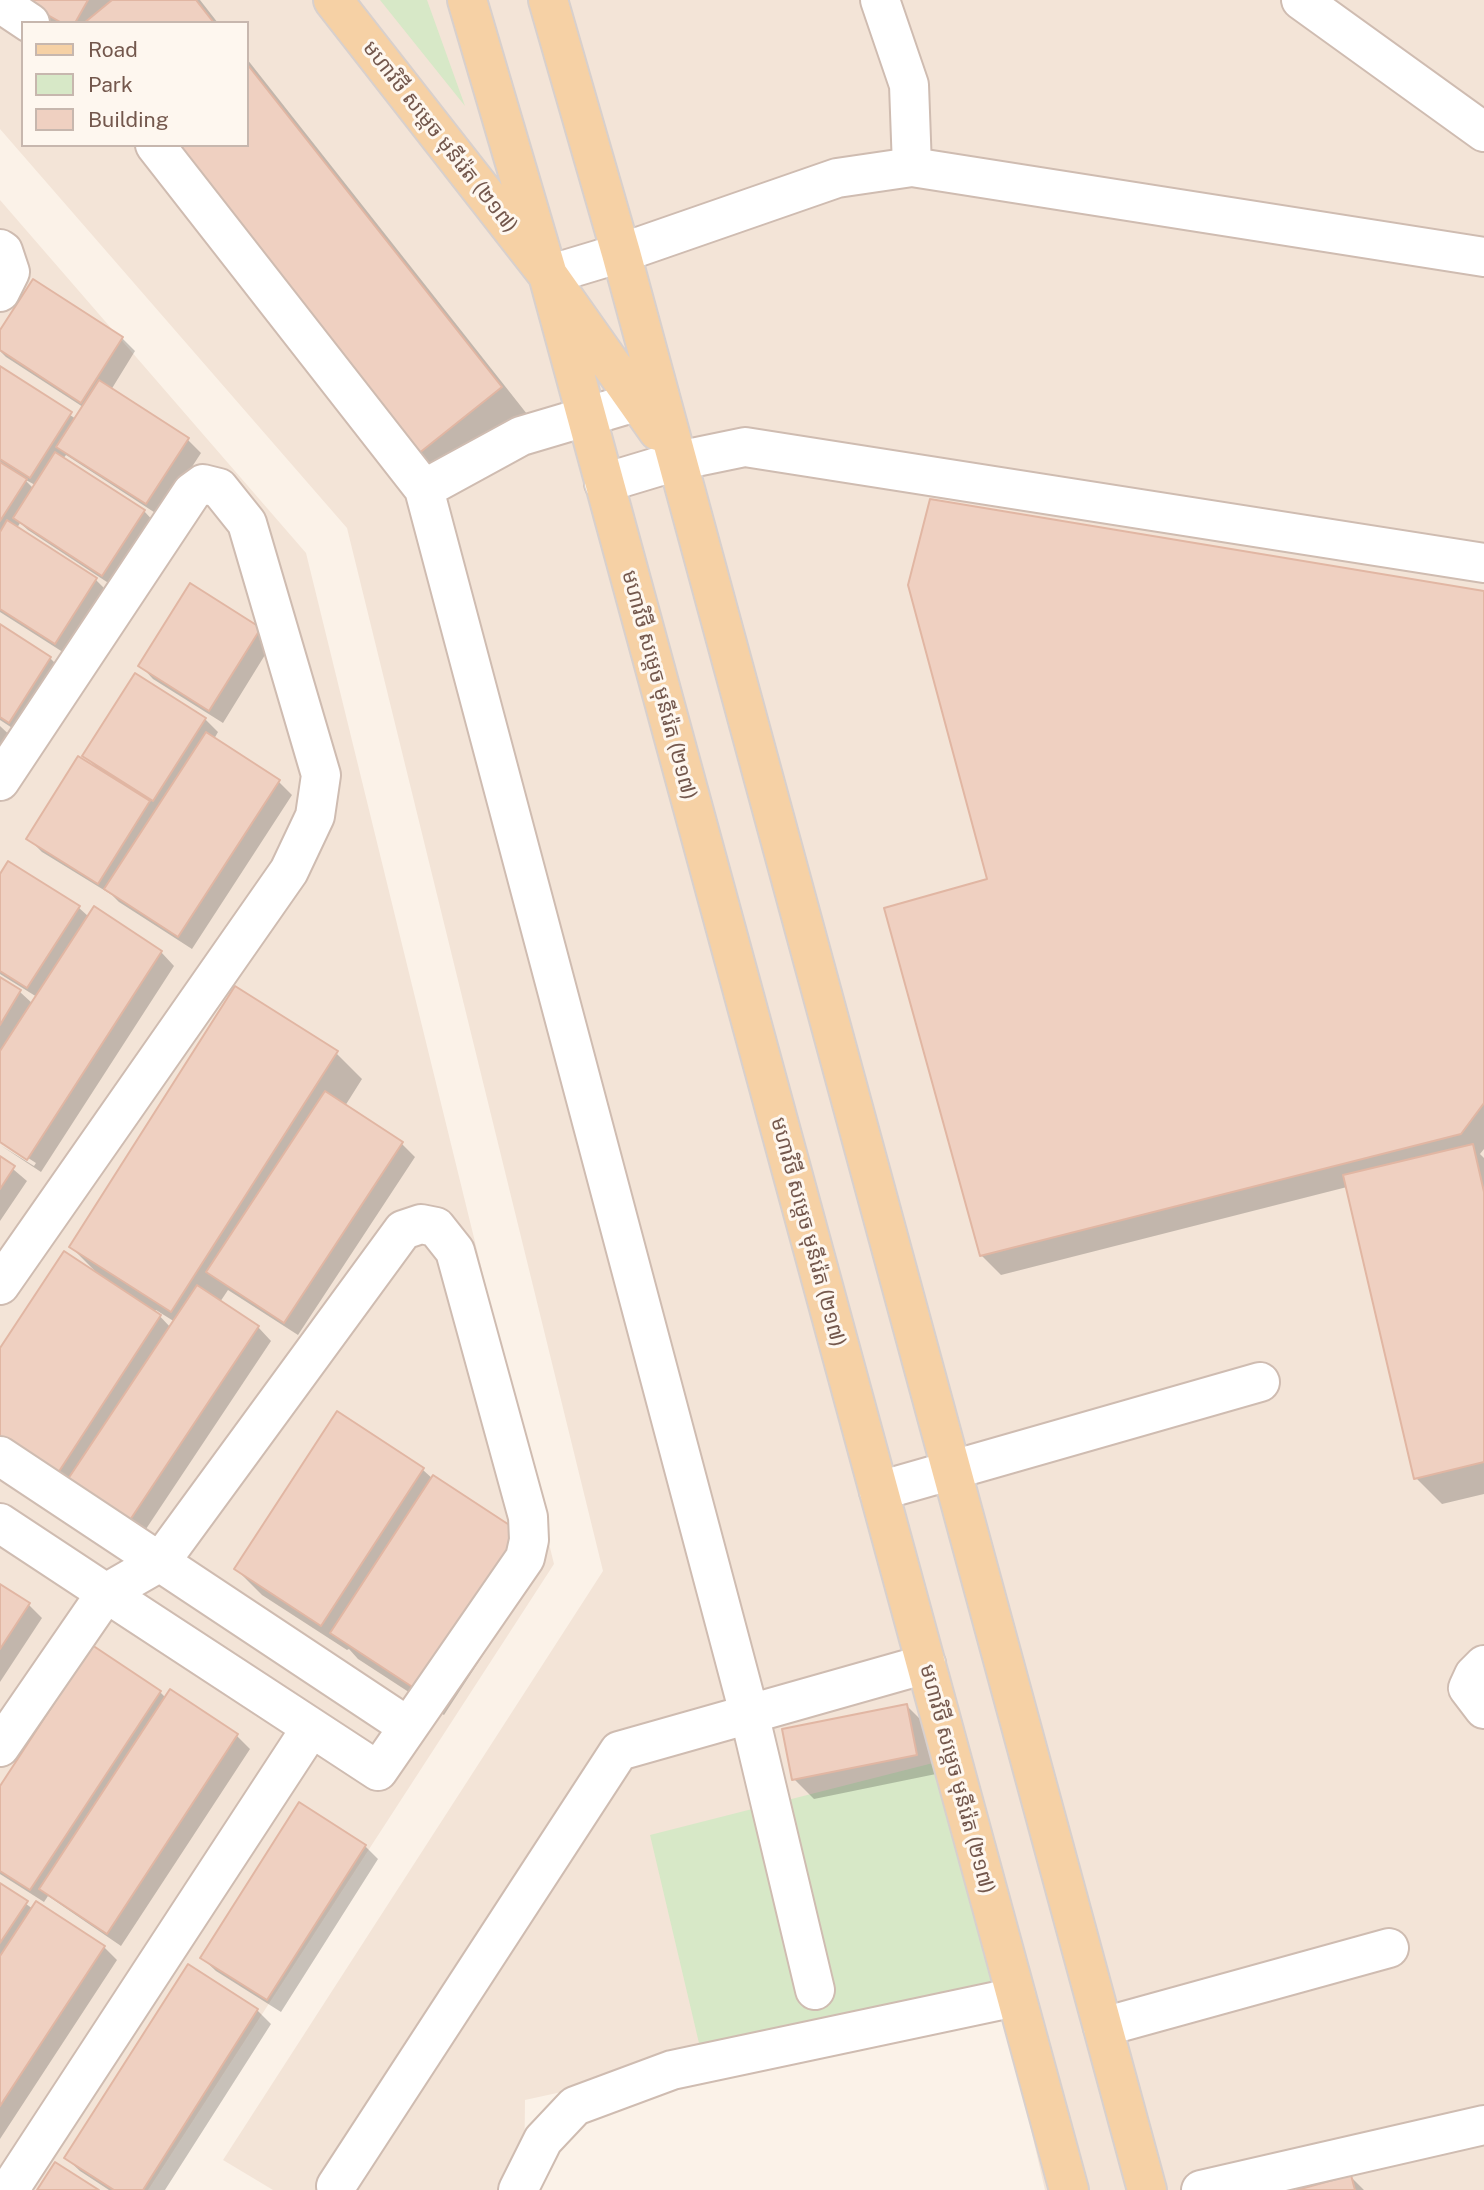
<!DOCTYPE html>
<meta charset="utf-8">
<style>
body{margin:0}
#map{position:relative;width:1484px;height:2190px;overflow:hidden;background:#fbf2e8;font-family:"Public Sans",sans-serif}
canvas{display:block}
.legend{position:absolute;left:21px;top:21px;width:228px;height:126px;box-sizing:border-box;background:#fef7ef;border:2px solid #c7b7ae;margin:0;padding:9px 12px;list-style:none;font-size:21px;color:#74584d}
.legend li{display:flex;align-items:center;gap:14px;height:35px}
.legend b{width:35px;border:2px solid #c7b7ae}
</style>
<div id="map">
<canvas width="1484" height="2190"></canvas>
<ul class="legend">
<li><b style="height:9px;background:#f6d1a5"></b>Road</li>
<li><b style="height:19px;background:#d7e8c7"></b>Park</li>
<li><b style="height:19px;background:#efd0c1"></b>Building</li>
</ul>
</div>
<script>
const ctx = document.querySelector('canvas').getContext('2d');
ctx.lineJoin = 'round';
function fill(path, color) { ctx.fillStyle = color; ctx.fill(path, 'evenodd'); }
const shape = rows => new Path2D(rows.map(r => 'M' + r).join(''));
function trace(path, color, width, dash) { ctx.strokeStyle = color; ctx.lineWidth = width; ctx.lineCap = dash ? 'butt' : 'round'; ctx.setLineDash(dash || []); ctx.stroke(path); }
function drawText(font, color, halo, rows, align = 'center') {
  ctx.font = font + ' "Public Sans","Noto Sans Khmer",sans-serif'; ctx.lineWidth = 6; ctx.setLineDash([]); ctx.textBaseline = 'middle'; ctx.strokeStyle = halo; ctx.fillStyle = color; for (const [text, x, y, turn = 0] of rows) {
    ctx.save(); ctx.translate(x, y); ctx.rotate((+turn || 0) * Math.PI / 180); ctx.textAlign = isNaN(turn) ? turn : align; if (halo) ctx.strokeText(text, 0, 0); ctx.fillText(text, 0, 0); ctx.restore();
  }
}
const residential = shape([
 [0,0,1484,0,1484,2190,1045,2190,1000,1996,525,2100,524,2187,522,2190,273,2190,223,2160,603,1571,347,528,0,129],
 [23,23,247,23,247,145,23,145],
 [0,200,306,553,554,1564,148,2190,0,2190]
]);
const green = shape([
 [380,0,427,0,465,106],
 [937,1762,996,1984,702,2056,650,1835]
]);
const shadow = shape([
 [3,0,200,0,218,23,44,23],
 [247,59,527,414,445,479,419,453,247,145],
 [0,333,122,338,135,351,111,390,188,440,201,453,160,516,66,455,63,459,144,511,157,525,116,588,28,530,20,523,17,528,96,580,109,593,69,656,0,612,0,368,76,419,83,407,6,357,0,351],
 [26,480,35,485,34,489,26,481],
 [1484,593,1484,1149,1480,1154,1484,1158,1484,1494,1442,1504,1416,1478,1347,1187,1001,1275,981,1255,989,880],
 [0,626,50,658,64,672,23,735,0,720],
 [260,629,273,642,223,723,153,679,140,665],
 [205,719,218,732,214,739,279,782,292,795,192,949,119,902,112,895,42,852,29,839,97,768,84,755],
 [0,726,17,742,0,769],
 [0,877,78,907,89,917,94,909,161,952,174,966,41,1172,0,1145,34,1166,36,1163,0,1140,0,979,20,992,33,1004,37,997,0,974],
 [336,1053,362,1079,345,1106,402,1144,415,1157,298,1335,228,1290,220,1302,258,1327,271,1341,142,1535,0,1447,0,1351,98,1274,71,1247],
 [156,1310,175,1322,171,1328,155,1311],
 [0,1158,27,1181,0,1221],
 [423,1470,433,1479,519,1534,545,1560,444,1715,358,1659,349,1649,347,1650,262,1595,236,1569],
 [0,1586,29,1605,42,1618,0,1682],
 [160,1692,166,1698,170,1692,237,1736,250,1749,121,1946,48,1896,44,1902,0,1874,0,1789],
 [907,1706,927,1726,936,1774,814,1799,794,1779],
 [365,1846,378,1859,281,2012,216,1971,202,1958],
 [0,1885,33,1909,104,1947,117,1960,0,2139],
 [188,1966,257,2010,271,2024,165,2190,109,2190,80,2171,66,2158],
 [1351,2177,1364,2190,1304,2190]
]);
const building = shape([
 [21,0,88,0,75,23,62,23,21,0],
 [112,0,196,0,214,23,84,23,112,0],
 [247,64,502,387,418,454,173,145,247,145,247,64],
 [33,279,123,337,81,403,0,350,0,330,33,279],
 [0,366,72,412,30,478,0,459,0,366],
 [99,380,189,438,146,504,56,447,99,380],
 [55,452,145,510,102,576,13,518,55,452],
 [0,462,27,479,0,521,0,462],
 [930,499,1484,591,1484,1103,1461,1134,980,1256,884,908,987,879,908,585,930,499],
 [7,520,97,578,55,644,0,609,0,532,7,520],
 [190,583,261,628,209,711,138,666,190,583],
 [0,624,51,657,9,723,0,717,0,624],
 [135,673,206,718,153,801,82,756,135,673],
 [206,732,280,780,178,937,104,889,206,732],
 [78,756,150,801,98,884,26,839,78,756],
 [8,861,80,906,27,988,0,971,0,874,8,861],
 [94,906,162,951,27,1160,0,1142,0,1051,94,906],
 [0,977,21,990,0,1025,0,977],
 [235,986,338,1051,171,1312,69,1247,235,986],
 [325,1091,403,1142,284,1323,206,1272,325,1091],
 [1473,1144,1484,1192,1484,1462,1414,1479,1343,1175,1473,1144],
 [0,1156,15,1166,0,1189,0,1156],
 [64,1251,161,1315,56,1476,0,1439,0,1348,64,1251],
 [197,1285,259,1326,128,1523,66,1482,197,1285],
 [337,1411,424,1468,321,1626,234,1569,337,1411],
 [433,1475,520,1532,417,1690,330,1633,433,1475],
 [0,1584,30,1603,0,1649,0,1584],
 [92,1645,161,1691,30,1890,0,1871,0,1786,92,1645],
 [170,1689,238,1734,107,1934,39,1889,170,1689],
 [907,1704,917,1755,792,1780,782,1729,907,1704],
 [299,1802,366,1845,267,2000,200,1958,299,1802],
 [0,1883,28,1901,0,1943,0,1883],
 [36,1901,105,1946,0,2106,0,1956,36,1901],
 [188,1964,258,2009,143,2190,114,2190,64,2158,188,1964],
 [55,2162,99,2190,37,2190,55,2162],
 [1351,2175,1355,2190,1297,2190,1351,2175]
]);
const minor = shape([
 [880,0,909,85,912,167],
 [1301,0,1484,132],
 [0,3,30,23],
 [155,145,424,489,749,1713,815,1990],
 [0,249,3,251,10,272,0,292],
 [548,275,621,253,837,178,912,167,1484,257],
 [604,483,677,461,745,447,1484,563],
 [424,489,521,436,659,395],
 [0,781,192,492,203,484,219,488,247,523,321,775,315,816,289,871,0,1285],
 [0,1456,407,1726],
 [879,1491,1260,1382],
 [0,1523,106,1593,378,1771,525,1558,529,1540,528,1517,455,1251,436,1227,421,1224,403,1230,160,1562,106,1593,0,1747],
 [1484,1665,1474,1675,1468,1688,1484,1709],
 [1103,2027,1389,1948],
 [336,2186,619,1751,926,1664],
 [9,2190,311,1728],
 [518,2190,543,2140,575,2106,672,2070,1016,1997],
 [1201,2190,1484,2125]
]);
const major = shape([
 [333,0,548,275,658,431],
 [467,0,548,275,1069,2190],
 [548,0,621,253,1147,2190]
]);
const streetNames = [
 ["មហាវិថី សម្តេច មុនីរ៉េត (២១៧)",440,137,52],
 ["មហាវិថី សម្តេច មុនីរ៉េត (២១៧)",659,685,75],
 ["មហាវិថី សម្តេច មុនីរ៉េត (២១៧)",808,1232,75],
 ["មហាវិថី សម្តេច មុនីរ៉េត (២១៧)",957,1779,75]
];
fill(residential, '#f3e4d7');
fill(green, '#d7e8c7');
fill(shadow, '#0003');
fill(building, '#efd0c1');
trace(building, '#e1b6a3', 2);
trace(minor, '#cfbcb1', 42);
trace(major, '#d8d0cd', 42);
trace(minor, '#fff', 38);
trace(major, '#f6d1a5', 38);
drawText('21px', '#74584d', '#fef7ef', streetNames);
</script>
